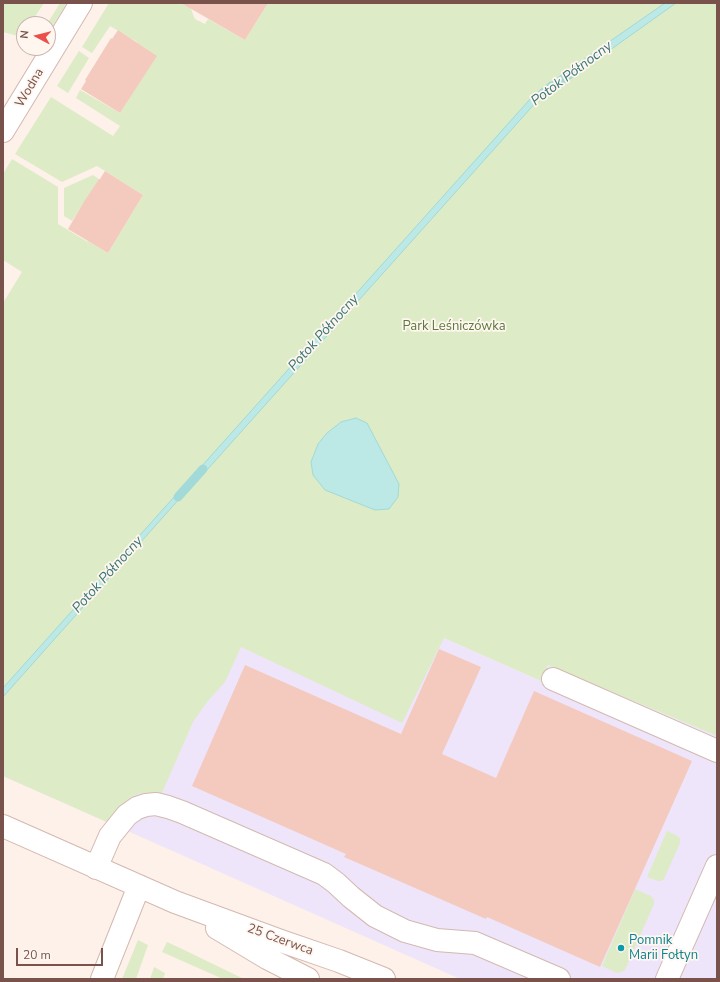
<!DOCTYPE html>
<meta charset="utf-8">
<style>
body{margin:0}
#map{position:relative;width:720px;height:982px;overflow:hidden;background:#fdf1e9;font-family:"Nunito Sans",sans-serif}
canvas{display:block}
.frame{position:absolute;inset:0;border:4px solid #79524b;pointer-events:none}
.north{position:absolute;left:16px;top:16px;width:40px;height:40px;box-sizing:border-box;background:#fff6f0;border:1px solid #c9b4ae;border-radius:50%;rotate:277deg;font-size:11px;font-weight:700;line-height:16px;text-align:center;color:#79524b}
.north::after{content:'';display:block;margin:auto;width:14px;height:18px;background:#ea4f4a;clip-path:polygon(50% 0,100% 100%,50% 72%,0 100%)}
.scale{position:absolute;left:16px;top:948px;width:87px;height:18px;box-sizing:border-box;border:2px solid #79524b;border-top:0;padding-left:5px;font-size:12px;line-height:14px;white-space:nowrap;color:#79524b;-webkit-text-stroke:3px #fff6f0;paint-order:stroke}
</style>
<div id="map">
<canvas width="720" height="982"></canvas>
<div class="frame"></div>
<div class="north">N</div>
<div class="scale">20 m</div>
</div>
<script>
const ctx = document.querySelector('canvas').getContext('2d');
ctx.lineJoin = 'round';
function fill(path, color) { ctx.fillStyle = color; ctx.fill(path, 'evenodd'); }
const shape = rows => new Path2D(rows.map(r => 'M' + r).join(''));
function trace(path, color, width, dash) { ctx.strokeStyle = color; ctx.lineWidth = width; ctx.lineCap = dash ? 'butt' : 'round'; ctx.setLineDash(dash || []); ctx.stroke(path); }
function drawText(font, color, halo, rows, align = 'center') {
  ctx.font = font + ' "Nunito Sans",sans-serif'; ctx.lineWidth = 3.5; ctx.setLineDash([]); ctx.textBaseline = 'middle'; ctx.strokeStyle = halo; ctx.fillStyle = color; for (const [text, x, y, turn = 0] of rows) {
    ctx.save(); ctx.translate(x, y); ctx.rotate((+turn || 0) * Math.PI / 180); ctx.textAlign = isNaN(turn) ? turn : align; if (halo) ctx.strokeText(text, 0, 0); ctx.fillText(text, 0, 0); ctx.restore();
  }
}
const education = shape([
 [196,515,444,638,541,681,548,665,717,736,717,979,460,979,157,844,3,776]
]);
const green = shape([
 [3,3,44,3,30,24,24,24,24,31,18,36,3,32],
 [60,3,67,3,48,33,48,24,47,24],
 [109,3,189,3,194,17,195,19,205,24,208,19,245,40,268,3,717,3,717,736,548,665,541,681,444,638,402,723,241,647,225,682,207,702,193,722,162,793,141,793,131,797,120,808,109,823,3,776,3,303,22,272,3,260,3,174,12,159,58,187,58,224,88,242,88,241,108,253,143,195,97,166,62,182,15,154,51,97,113,136,120,126,76,98,80,90,120,113,156,56,137,43,137,42,110,26,92,53,82,47],
 [79,51,89,58,68,93,57,86],
 [93,175,99,179,72,221,64,216,64,188],
 [667,831,676,835,680,838,680,843,664,879,661,881,658,881,647,877],
 [635,889,651,896,654,900,654,904,625,970,621,972,617,973,602,966],
 [138,940,148,945,136,979,122,979],
 [167,942,180,948,244,979,223,979,162,952],
 [154,967,165,973,163,979,150,979]
]);
const water = shape([
 [665,3,676,3,575,75,570,69,665,3],
 [550,82,554,89,538,100,198,480,192,477,531,98,550,82],
 [356,418,367,423,399,484,398,497,389,509,375,510,325,490,313,475,311,462,318,444,327,433,341,422,356,418],
 [183,487,188,489,3,697,3,688,183,487]
]);
const stream = shape([
 [543,93,583,65],
 [178,497,203,469]
]);
const building = shape([
 [181,3,268,3,245,40],
 [118,30,157,56,120,113,81,89,86,81,85,80,111,38,112,39],
 [105,171,143,195,108,253,68,229,85,200,99,179,100,179],
 [439,649,481,667,442,754,496,778,534,691,692,761,600,967,487,917,486,919,344,857,346,854,192,786,245,665,401,734]
]);
const minor = shape([
 [3,131,81,3],
 [553,679,717,751],
 [3,826,175,902,281,941,339,961,384,979],
 [96,868,110,836,127,815,137,808,146,805,156,804,168,807,182,812,324,874,336,883,351,897,375,916,405,931,437,940,475,943,559,979],
 [217,928,267,958,308,979],
 [102,979,139,886],
 [667,979,717,866]
]);
const markers = [
 [621,948,4,"#0f9aa8"]
];
const streetNames = [
 ["Wodna",30,88,-59],
 ["25 Czerwca",280,940,20]
];
const parkNames = [
 ["Park Leśniczówka",454,327]
];
const cultureNames = [
 ["Pomnik",629,941],
 ["Marii Fołtyn",629,956]
];
const waterNames = [
 ["Potok Północny",572,74,-37],
 ["Potok Północny",324,333,-48],
 ["Potok Północny",108,575,-48]
];
fill(education, '#eee5fa');
fill(green, '#ddecc6');
fill(water, '#bce8e6');
trace(water, '#a1dad8', 1);
trace(stream, '#a1dad8', 9);
fill(building, '#f4cabf');
trace(minor, '#d3b9b0', 24);
trace(minor, '#fff', 22);
for (const [x, y, r, color] of markers) { const dot = new Path2D(); dot.arc(x, y, r, 0, 2 * Math.PI); ctx.fillStyle = color; ctx.fill(dot); trace(dot, '#fff6f0', 1.5); }
drawText('13px', '#79524b', '#fff6f0', streetNames);
drawText('13px', '#5c7a3f', '#fff6f0', parkNames);
drawText('13px', '#0d838f', '#fff6f0', cultureNames, 'left');
drawText('italic 14px', '#3a7775', '#fff6f0', waterNames);
</script>
